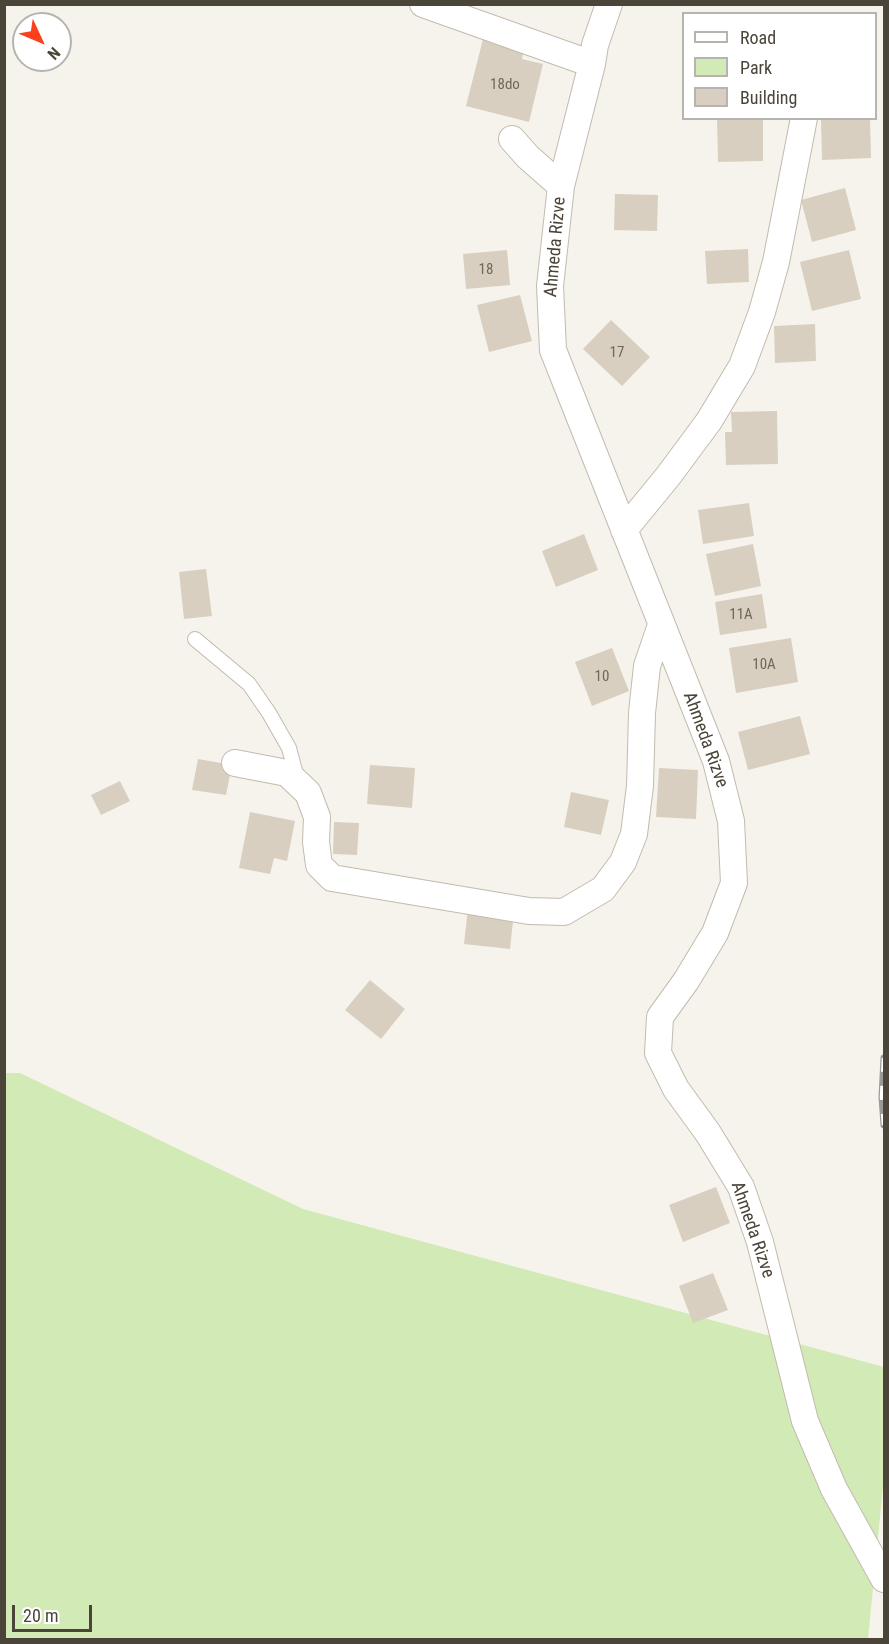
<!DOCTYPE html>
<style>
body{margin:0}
#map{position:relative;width:889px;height:1644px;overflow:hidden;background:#f6f3ec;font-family:"Roboto Condensed",sans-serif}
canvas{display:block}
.frame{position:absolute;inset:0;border:6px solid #4b4439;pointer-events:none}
.legend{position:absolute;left:682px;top:12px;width:195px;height:108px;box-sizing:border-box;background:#fff;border:2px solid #b7b4b0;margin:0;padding:8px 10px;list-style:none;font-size:18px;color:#4b4439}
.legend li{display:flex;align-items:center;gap:12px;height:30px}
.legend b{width:30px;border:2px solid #b7b4b0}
.north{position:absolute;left:12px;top:12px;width:60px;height:60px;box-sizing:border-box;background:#fff;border:2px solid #b7b4b0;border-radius:50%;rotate:134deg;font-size:16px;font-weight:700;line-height:24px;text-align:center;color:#4b4439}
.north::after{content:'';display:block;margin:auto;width:21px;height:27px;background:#fc3f1d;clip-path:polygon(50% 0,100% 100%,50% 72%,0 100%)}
.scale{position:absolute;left:12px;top:1605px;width:80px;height:27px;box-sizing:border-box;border:3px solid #4b4439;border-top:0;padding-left:8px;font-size:18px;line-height:21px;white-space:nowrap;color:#4b4439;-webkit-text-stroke:4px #fff;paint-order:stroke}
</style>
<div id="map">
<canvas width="889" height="1644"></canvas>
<div class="frame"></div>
<ul class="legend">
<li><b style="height:8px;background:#fff"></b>Road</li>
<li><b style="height:16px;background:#d2eab5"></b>Park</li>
<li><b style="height:16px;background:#d8cfc1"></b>Building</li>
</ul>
<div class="north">N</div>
<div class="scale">20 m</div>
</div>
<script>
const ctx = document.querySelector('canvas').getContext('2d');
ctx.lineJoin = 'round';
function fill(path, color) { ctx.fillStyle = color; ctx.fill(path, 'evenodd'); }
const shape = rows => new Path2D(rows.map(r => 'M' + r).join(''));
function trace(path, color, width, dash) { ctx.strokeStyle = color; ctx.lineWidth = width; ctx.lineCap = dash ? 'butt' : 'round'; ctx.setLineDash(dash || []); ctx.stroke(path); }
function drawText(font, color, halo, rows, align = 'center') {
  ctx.font = font + ' "Roboto Condensed",sans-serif'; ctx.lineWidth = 5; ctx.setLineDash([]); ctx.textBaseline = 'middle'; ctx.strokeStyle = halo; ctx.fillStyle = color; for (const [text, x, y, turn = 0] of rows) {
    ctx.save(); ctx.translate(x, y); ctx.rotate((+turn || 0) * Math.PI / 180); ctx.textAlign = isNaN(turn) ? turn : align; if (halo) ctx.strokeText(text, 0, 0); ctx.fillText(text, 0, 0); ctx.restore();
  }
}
const green = shape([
 [4,1073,20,1073,303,1209,884,1367,884,1476,868,1639,5,1639]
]);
const building = shape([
 [483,39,524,50,522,59,543,64,529,122,466,106],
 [717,118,763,118,763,161,718,162],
 [870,118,871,158,822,160,821,120],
 [845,188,856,230,812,242,801,200],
 [615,194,658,195,657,231,614,230],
 [748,249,749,282,707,284,705,251],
 [507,250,510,285,466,289,463,254],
 [849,250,861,299,812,311,800,262],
 [520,295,532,341,489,352,477,305],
 [611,320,650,357,622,386,583,349],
 [815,324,816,361,775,363,774,326],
 [777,411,778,464,726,465,725,432,732,432,731,412],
 [749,503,754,536,703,544,698,510],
 [584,534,598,570,556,587,542,551],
 [753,544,761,586,715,596,706,554],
 [206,569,212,616,184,619,179,572],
 [762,594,767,628,720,635,715,602],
 [791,638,798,682,736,693,729,648],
 [612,648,629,691,592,706,575,662],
 [800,716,810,754,748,770,738,732],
 [198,759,232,765,226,795,192,790],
 [370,765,415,768,412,808,367,804],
 [659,768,698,770,696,819,656,817],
 [120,781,130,801,101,815,91,795],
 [571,792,609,800,601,835,564,827],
 [250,812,295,821,287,861,274,858,270,874,239,868],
 [334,822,359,823,357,855,333,854],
 [468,908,514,912,510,949,464,944],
 [370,980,405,1009,381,1039,345,1010],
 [716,1187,730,1223,683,1242,669,1205],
 [713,1273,728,1310,693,1323,679,1286]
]);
const service = shape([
 [195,639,249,684,269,713,289,748,297,778]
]);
const minor = shape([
 [423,4,592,64],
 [609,4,595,45,592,64,561,186,550,286,553,350,716,761,731,821,734,883,715,933,686,981,660,1017,658,1053,676,1089,708,1133,741,1187,760,1242,805,1421,834,1489,884,1579],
 [512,139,528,157,561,186],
 [624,530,669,475,709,421,742,366,762,312,776,262,804,118],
 [235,763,287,773,308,793,317,817,316,842,319,865,332,878,529,911,564,912,603,889,623,862,634,834,640,786,642,713,647,666,661,625]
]);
const rail = shape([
 [884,1058,882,1097,884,1125]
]);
const numberNames = [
 ["18do",505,85],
 ["18",486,270],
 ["17",617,353],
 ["11A",741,615],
 ["10A",764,665],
 ["10",602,677]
];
const streetNames = [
 ["Ahmeda Rizve",556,247,-85],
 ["Ahmeda Rizve",705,740,70],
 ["Ahmeda Rizve",752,1230,71]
];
fill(green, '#d2eab5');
fill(building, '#d8cfc1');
trace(service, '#c2bbae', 16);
trace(minor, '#c2bbae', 28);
trace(service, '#fff', 14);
trace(minor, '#fff', 26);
trace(rail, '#9a9a9a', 7);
trace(rail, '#fff', 4.5, [14]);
drawText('15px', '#6e675b', null, numberNames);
drawText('18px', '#4b4439', '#fff', streetNames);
</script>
